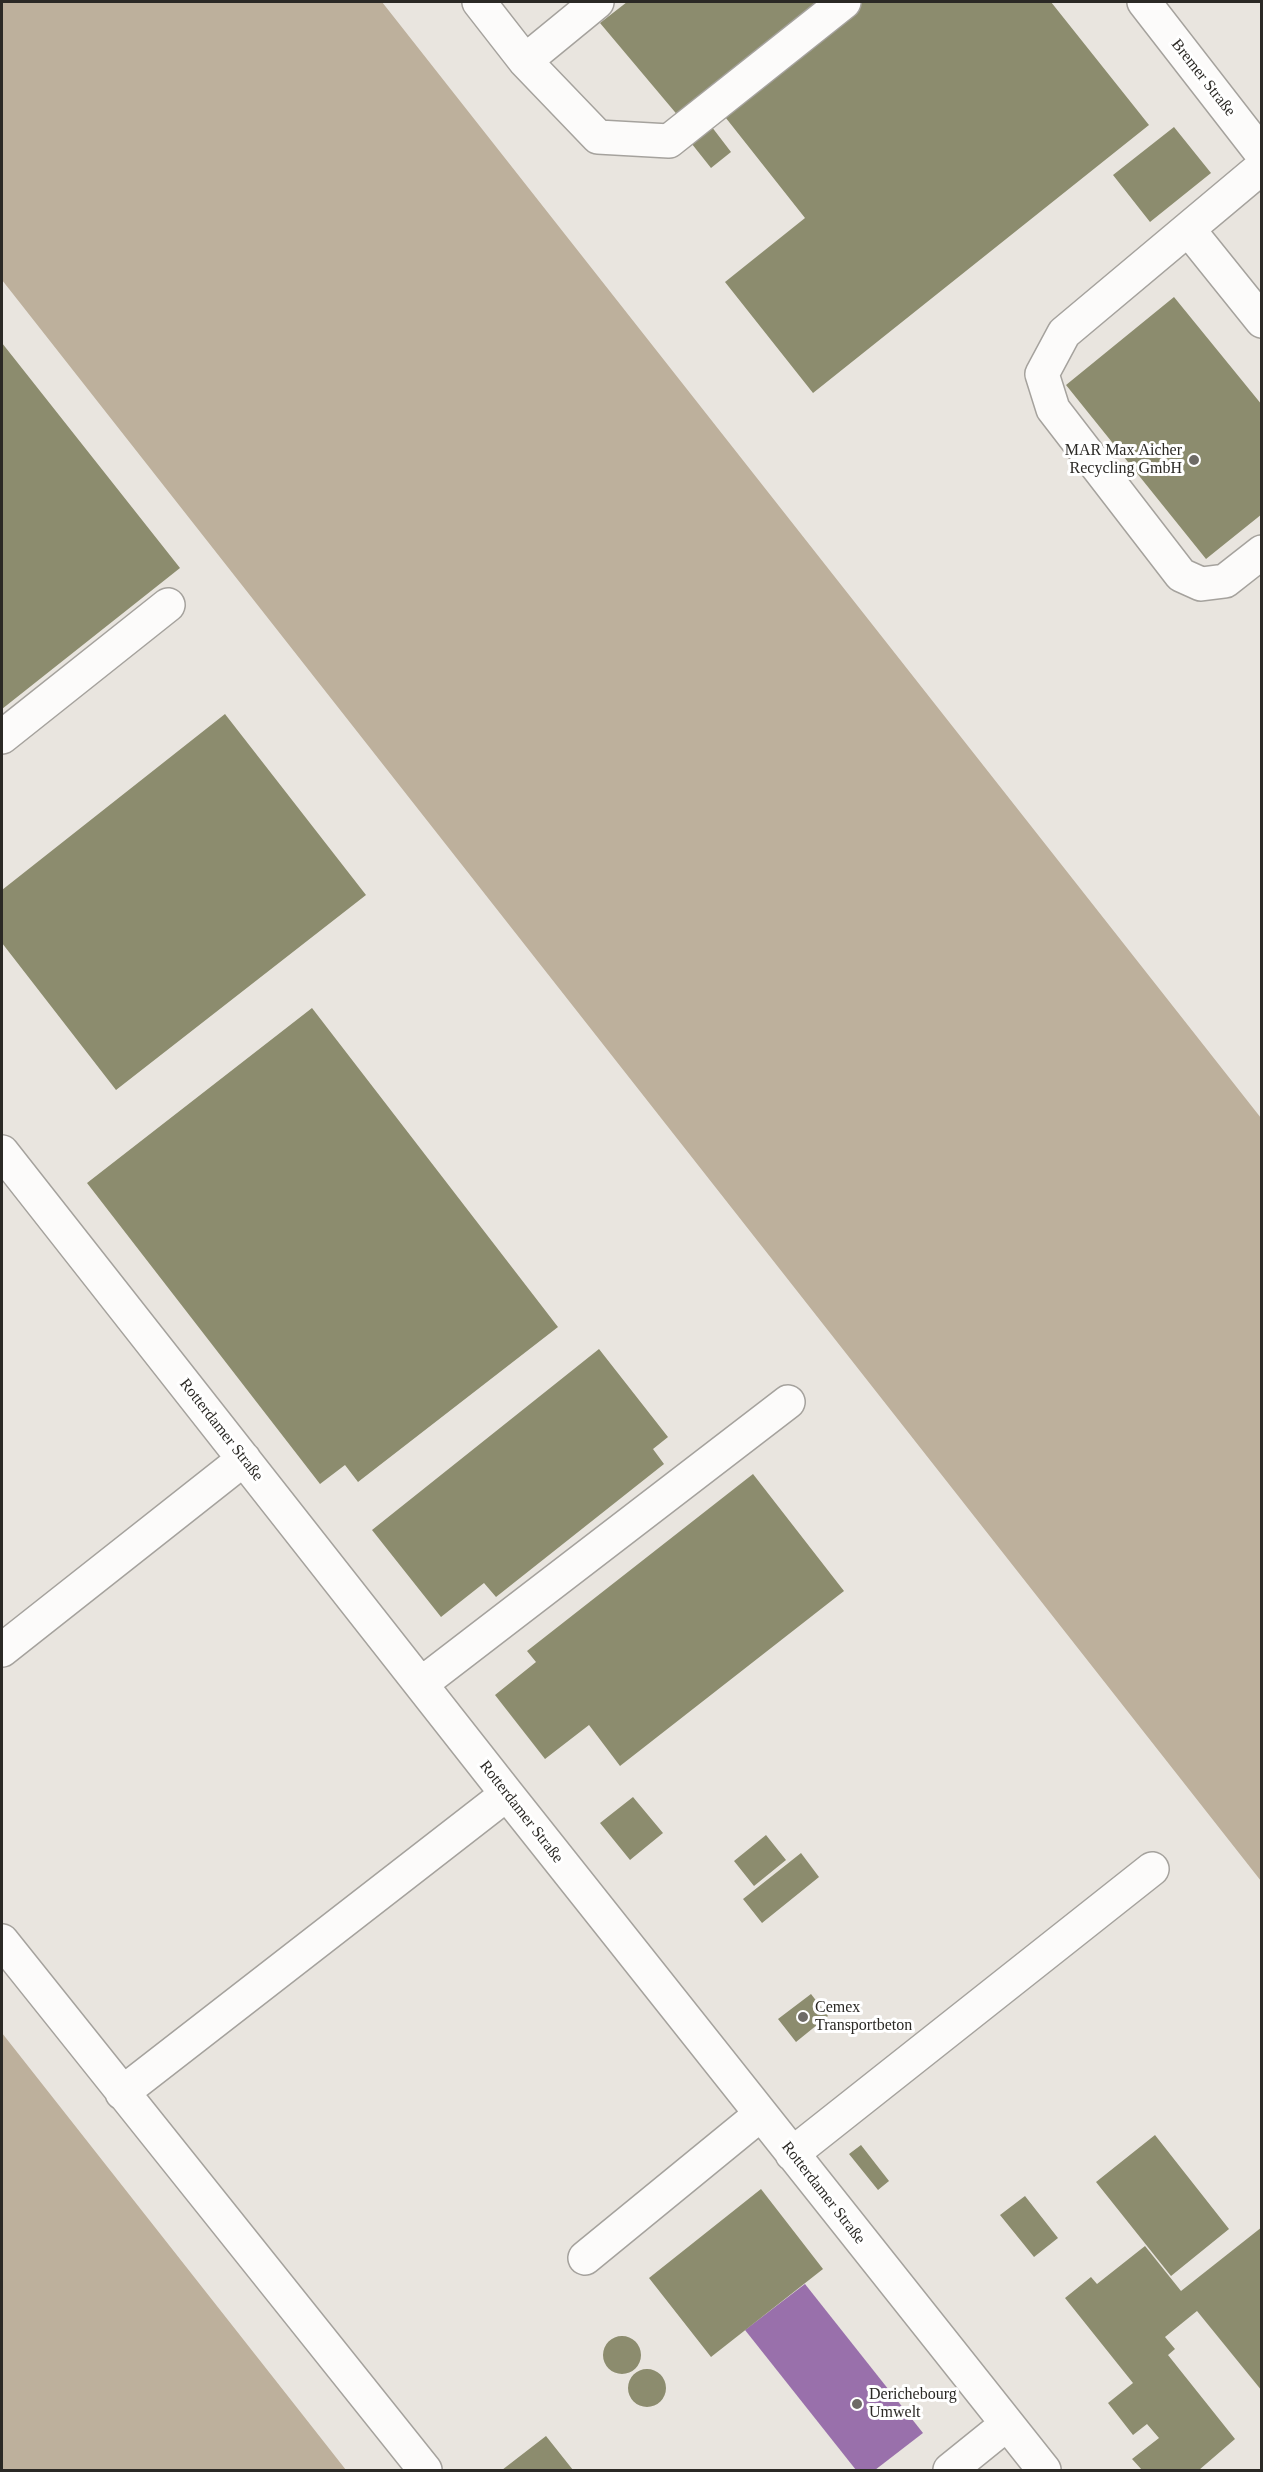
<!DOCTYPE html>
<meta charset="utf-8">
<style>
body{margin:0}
#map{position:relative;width:1263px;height:2472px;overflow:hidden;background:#e9e5df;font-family:"Times New Roman",serif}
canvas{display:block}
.frame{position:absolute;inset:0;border:3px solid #2b2925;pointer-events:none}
</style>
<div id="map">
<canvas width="1263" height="2472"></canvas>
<div class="frame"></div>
</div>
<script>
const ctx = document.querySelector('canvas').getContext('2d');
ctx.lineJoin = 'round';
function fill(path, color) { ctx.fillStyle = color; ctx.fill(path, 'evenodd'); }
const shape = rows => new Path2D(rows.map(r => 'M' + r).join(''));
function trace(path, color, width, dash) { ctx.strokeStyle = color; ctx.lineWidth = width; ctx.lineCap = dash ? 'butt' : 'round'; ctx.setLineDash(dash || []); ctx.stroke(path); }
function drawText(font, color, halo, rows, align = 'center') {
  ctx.font = font + ' "Times New Roman",serif'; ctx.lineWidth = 6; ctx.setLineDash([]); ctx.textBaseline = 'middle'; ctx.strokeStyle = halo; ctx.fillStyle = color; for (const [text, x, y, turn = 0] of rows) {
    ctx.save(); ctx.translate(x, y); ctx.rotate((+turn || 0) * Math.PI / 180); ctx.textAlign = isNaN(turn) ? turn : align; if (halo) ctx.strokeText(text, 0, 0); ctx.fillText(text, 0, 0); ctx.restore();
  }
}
const water = shape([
 [2,2,382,2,1261,1118,1261,1881,2,280],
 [2,2033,302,2414,346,2470,2,2470]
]);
const offices = shape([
 [805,2284,923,2433,875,2470,856,2470,745,2330]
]);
const industry = shape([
 [627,2,838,2,685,124,600,23],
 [851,2,1051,2,1149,125,813,393,725,282,805,218,718,108],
 [705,118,731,152,711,168,684,134],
 [1174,127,1211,173,1150,222,1113,175],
 [1174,297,1262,405,1262,514,1206,559,1066,385],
 [2,343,180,568,2,709],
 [225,714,366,895,116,1090,2,943,2,890],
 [312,1008,558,1327,358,1482,345,1465,320,1484,87,1183],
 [599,1349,668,1437,653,1449,664,1464,496,1597,484,1583,441,1617,372,1530],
 [753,1474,844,1591,620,1766,589,1725,545,1759,495,1695,536,1662,527,1651],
 [633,1797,663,1833,630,1860,600,1823],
 [766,1835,786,1860,754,1886,734,1861],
 [801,1853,819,1877,762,1923,743,1899],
 [811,1994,828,2016,796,2042,778,2019],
 [1155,2135,1229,2229,1171,2276,1096,2182],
 [861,2145,889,2181,878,2190,849,2154],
 [761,2189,823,2269,711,2357,649,2278],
 [1025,2196,1058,2238,1034,2257,1000,2215],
 [1262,2227,1262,2391,1197,2311,1165,2337,1175,2349,1168,2355,1235,2439,1199,2470,1142,2470,1132,2459,1159,2438,1147,2424,1133,2435,1108,2403,1133,2383,1065,2298,1091,2277,1097,2284,1145,2246,1181,2291],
 '603 2355a19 19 0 1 1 38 0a19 19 0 1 1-38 0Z',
 '628 2388a19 19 0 1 1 38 0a19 19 0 1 1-38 0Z',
 [546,2436,573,2470,502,2470]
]);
const minor = shape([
 [479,2,525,61,598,137,669,141,844,2],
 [1144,2,1262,154],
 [525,61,597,2],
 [1262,167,1064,333,1042,374,1053,409,1181,575,1201,584,1225,581,1262,552],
 [1188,229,1262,321],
 [2,737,168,605],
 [2,1152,507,1794,1044,2470],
 [2,1650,244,1459],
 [421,1684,788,1402],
 [2,1941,425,2470],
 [122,2093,507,1794],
 [792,2154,1152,1869],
 [585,2258,761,2114],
 [950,2470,1007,2424]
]);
const markers = [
 [1194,460,6,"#6e6b66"],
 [803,2017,6,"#6e6b66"],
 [857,2404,6,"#6e6b66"]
];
const streetNames = [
 ["Bremer Straße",1203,78,52],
 ["Rotterdamer Straße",221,1430,52],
 ["Rotterdamer Straße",521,1812,52],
 ["Rotterdamer Straße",823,2193,52]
];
const poiNames = [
 ["MAR Max Aicher",1182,451,"right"],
 ["Recycling GmbH",1182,469,"right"],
 ["Cemex",815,2008],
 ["Transportbeton",815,2026],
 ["Derichebourg",869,2395],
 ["Umwelt",869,2413]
];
fill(water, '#bdb09c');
fill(offices, '#9970ab');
fill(industry, '#8c8c6e');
trace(minor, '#a5a29d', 36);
trace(minor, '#fcfbfa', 33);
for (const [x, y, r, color] of markers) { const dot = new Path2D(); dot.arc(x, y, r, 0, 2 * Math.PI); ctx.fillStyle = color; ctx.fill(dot); trace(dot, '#fff', 2); }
drawText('16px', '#2b2925', '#fff', streetNames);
drawText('16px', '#2b2925', '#fff', poiNames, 'left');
</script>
